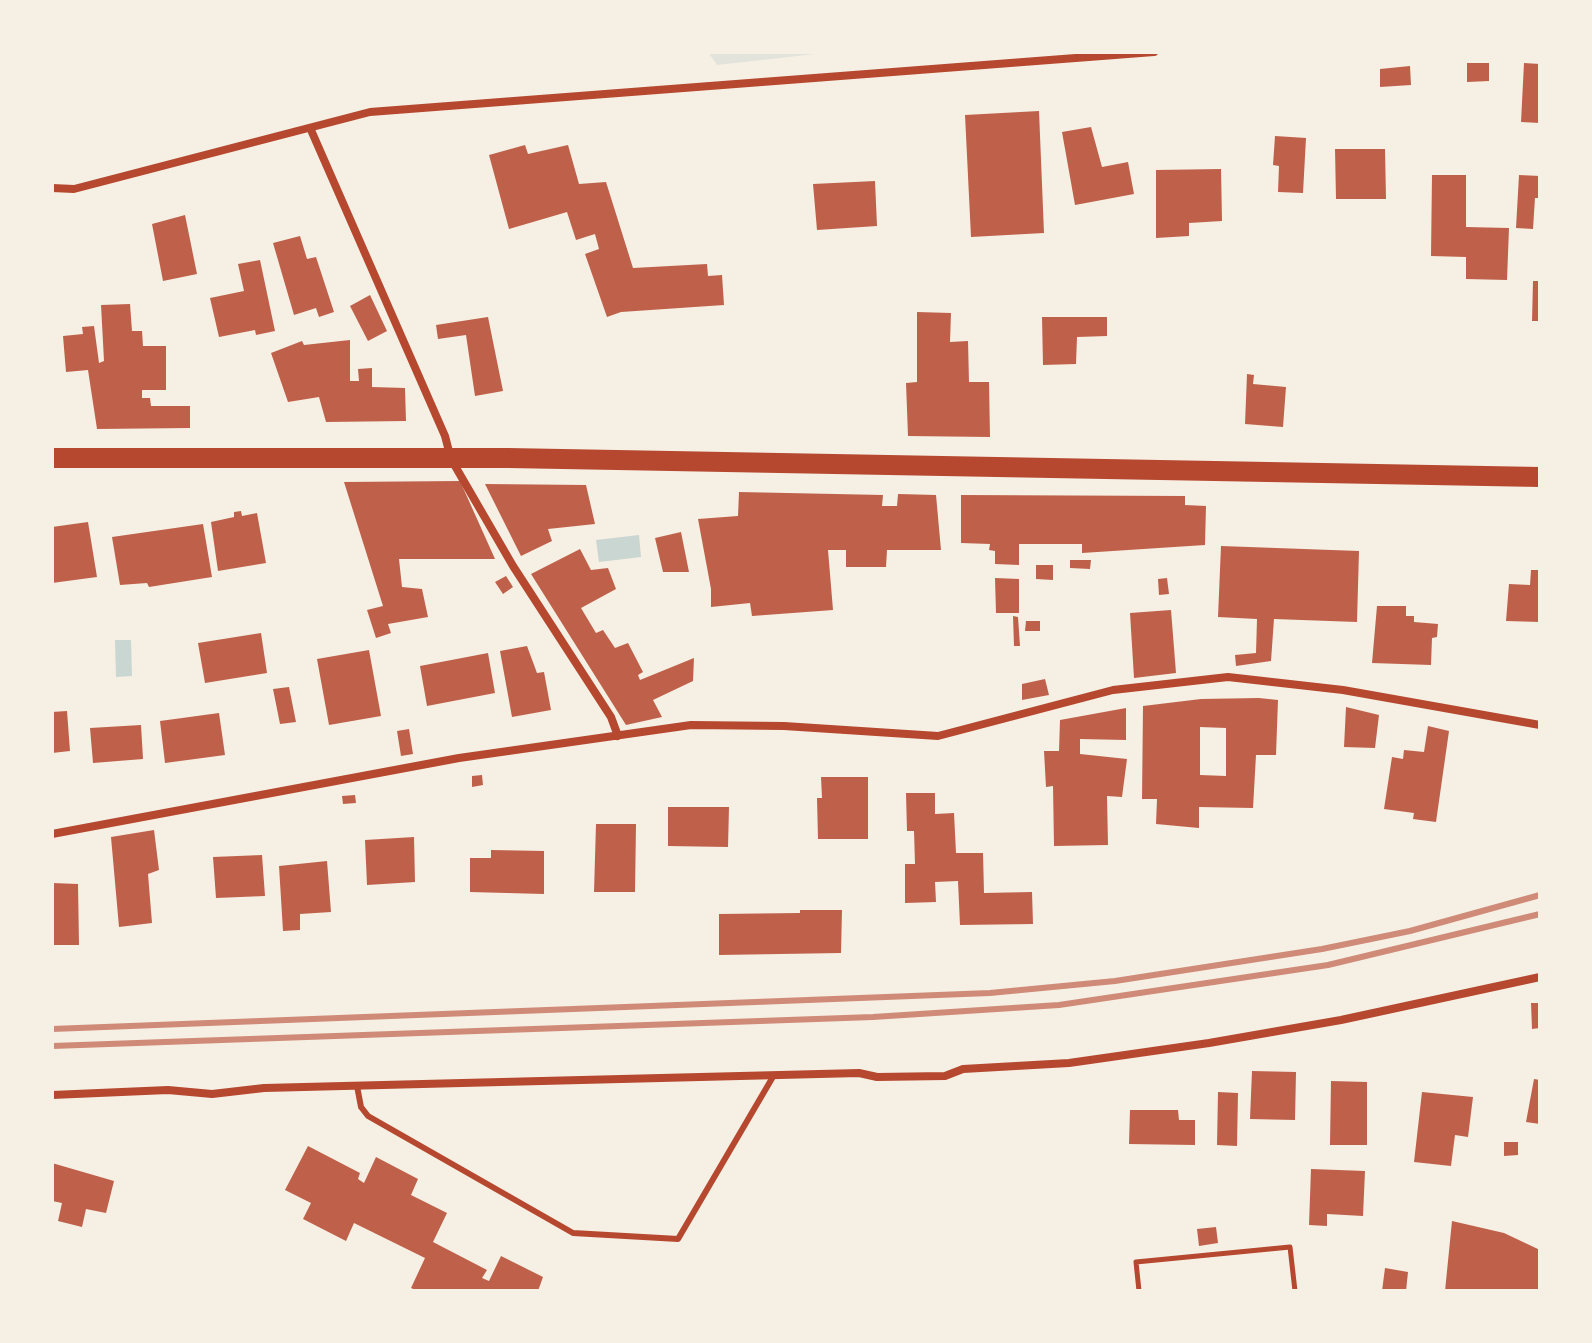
<!DOCTYPE html>
<style>
body{margin:0}
#map{position:relative;width:1592px;height:1343px;overflow:hidden;background:#f6efe4;font-family:"Zilla Slab",serif}
canvas{display:block}
.frame{position:absolute;inset:0;border:54px solid #f6efe4;pointer-events:none}
</style>
<div id="map">
<canvas width="1592" height="1343"></canvas>
<div class="frame"></div>
</div>
<script>
const ctx = document.querySelector('canvas').getContext('2d');
ctx.lineJoin = 'round';
function fill(path, color) { ctx.fillStyle = color; ctx.fill(path, 'evenodd'); }
const shape = rows => new Path2D(rows.map(r => 'M' + r).join(''));
function trace(path, color, width, dash) { ctx.strokeStyle = color; ctx.lineWidth = width; ctx.lineCap = dash ? 'butt' : 'round'; ctx.setLineDash(dash || []); ctx.stroke(path); }
const green = shape([
 [708,52,833,52,717,65]
]);
const water = shape([
 [639,535,641,557,599,562,596,540],
 [115,640,131,640,132,676,116,677]
]);
const building = shape([
 [1467,63,1489,63,1489,81,1467,82],
 [1524,63,1540,64,1540,123,1521,122],
 [1410,66,1411,85,1380,87,1380,69],
 [1039,111,1044,233,971,237,965,115],
 [1091,127,1102,167,1128,162,1134,194,1075,205,1062,132],
 [1275,136,1306,138,1303,193,1278,192,1279,166,1273,165],
 [525,145,528,154,568,145,579,184,606,182,633,268,707,264,708,276,722,275,724,305,621,312,607,317,585,254,599,249,595,234,576,240,567,212,509,229,489,155],
 [1335,149,1385,149,1386,199,1336,199],
 [1221,169,1222,221,1189,223,1189,236,1156,238,1156,170],
 [1432,175,1466,175,1466,227,1509,228,1507,280,1466,279,1466,257,1431,256],
 [1519,175,1540,176,1540,198,1535,198,1533,229,1516,228],
 [875,181,877,226,817,230,813,184],
 [185,215,197,274,163,281,152,224],
 [300,236,307,259,316,257,334,312,319,317,316,308,294,315,273,243],
 [260,260,275,331,256,335,255,330,219,337,210,298,244,291,238,264],
 [1533,281,1540,281,1540,321,1532,321],
 [370,295,387,331,368,341,350,306],
 [130,304,132,331,142,331,143,346,166,346,166,390,142,390,142,398,150,398,151,406,190,406,190,428,97,429,88,370,66,372,63,336,83,334,82,327,94,326,99,363,104,361,101,305],
 [917,312,951,313,950,342,968,341,969,382,989,382,990,437,908,436,906,383,917,382],
 [488,317,503,391,475,396,466,335,438,339,436,325],
 [1042,317,1107,317,1107,336,1077,337,1076,364,1043,365],
 [350,340,350,381,359,381,358,369,372,368,372,387,405,388,406,421,326,422,319,397,288,402,271,353,302,341,304,345],
 [1247,374,1254,375,1253,384,1286,387,1283,427,1245,424],
 [460,481,495,559,399,559,402,587,422,589,428,617,388,624,391,633,376,638,367,610,383,606,344,482],
 [485,484,586,485,595,524,548,529,552,541,521,556],
 [739,492,883,495,882,506,897,506,898,494,936,495,941,550,887,550,886,567,846,567,846,550,828,550,833,610,752,616,750,603,711,607,711,589,698,519,738,516],
 [961,495,1185,496,1185,505,1206,506,1205,545,1082,553,1082,544,1019,544,1019,565,995,564,995,551,989,550,990,544,961,543],
 [241,511,242,516,257,513,266,563,218,571,211,522,234,517,234,512],
 [88,522,97,577,52,583,52,527],
 [203,524,212,577,149,587,147,583,120,585,112,537],
 [681,532,689,572,663,572,655,538],
 [1221,546,1359,551,1357,622,1274,619,1271,661,1236,666,1235,655,1256,653,1257,619,1218,617],
 [580,549,591,570,608,568,616,589,581,608,596,633,603,630,615,648,628,643,643,672,638,675,640,680,694,658,693,681,653,700,662,717,626,725,531,574],
 [1070,560,1091,560,1090,569,1070,568],
 [1036,565,1053,565,1053,580,1036,579],
 [1531,570,1540,570,1540,622,1506,621,1509,584,1530,585],
 [506,576,513,587,503,594,495,582],
 [995,578,1019,579,1019,613,996,613],
 [1167,578,1169,594,1159,595,1158,579],
 [1377,606,1406,606,1406,616,1414,616,1414,622,1438,624,1437,637,1432,638,1431,665,1372,663],
 [1171,610,1176,673,1134,678,1130,613],
 [1013,616,1018,617,1020,646,1014,646],
 [1026,621,1040,621,1040,631,1025,631],
 [261,633,267,673,205,683,198,643],
 [527,646,537,673,544,672,551,710,512,717,500,651],
 [369,650,381,716,329,725,317,659],
 [488,653,495,693,427,706,420,666],
 [1045,679,1049,695,1022,700,1022,684],
 [289,687,296,722,280,724,273,689],
 [1259,698,1278,700,1276,755,1256,755,1253,808,1199,807,1199,828,1156,824,1157,799,1142,799,1143,706,1201,699],
 [1200,727,1226,728,1226,776,1200,775],
 [1346,707,1379,715,1375,748,1344,747],
 [1126,708,1126,740,1080,739,1080,754,1127,759,1122,797,1107,796,1108,845,1054,846,1053,786,1046,787,1044,751,1059,751,1060,720],
 [67,711,70,751,52,753,52,712],
 [219,713,225,755,165,763,160,721],
 [141,725,143,759,93,763,90,728],
 [1428,726,1449,731,1436,822,1413,819,1414,813,1384,809,1392,757,1403,759,1404,750,1424,752],
 [409,729,413,754,401,756,397,731],
 [482,775,483,785,472,787,472,776],
 [821,777,868,777,868,839,818,839,817,798,822,798],
 [906,793,935,793,935,814,954,813,956,853,983,853,984,893,1032,892,1033,924,960,925,958,881,935,882,936,902,905,903,905,864,915,864,914,831,907,831],
 [355,795,356,803,343,804,342,796],
 [668,807,729,807,728,847,668,846],
 [596,824,636,824,635,892,594,892],
 [154,830,159,870,148,874,152,923,119,927,111,837],
 [414,837,415,882,367,885,365,840],
 [491,850,544,851,544,894,470,892,470,858,491,858],
 [262,855,265,896,216,898,213,857],
 [327,861,331,912,300,914,300,930,283,931,279,866],
 [52,883,78,884,79,945,52,945],
 [800,910,842,910,841,953,719,955,719,914,800,913],
 [1531,1003,1540,1003,1540,1028,1532,1029],
 [1252,1071,1296,1072,1295,1120,1250,1119],
 [1534,1079,1540,1080,1540,1124,1526,1122],
 [1331,1081,1367,1082,1367,1145,1330,1145],
 [1218,1092,1238,1093,1237,1146,1217,1145],
 [1422,1092,1473,1097,1468,1137,1455,1135,1451,1166,1414,1162],
 [1130,1110,1178,1110,1179,1120,1195,1120,1195,1145,1129,1144],
 [1504,1142,1518,1142,1518,1155,1504,1156],
 [308,1146,360,1173,358,1179,364,1183,376,1157,418,1179,411,1195,447,1213,433,1242,487,1270,482,1278,489,1281,501,1256,543,1277,538,1291,418,1291,411,1288,425,1258,354,1223,346,1241,303,1219,311,1203,285,1190],
 [52,1163,114,1181,106,1213,86,1209,82,1227,58,1221,62,1203,52,1201],
 [1311,1169,1365,1171,1363,1216,1327,1214,1327,1226,1309,1225],
 [1452,1221,1504,1233,1540,1250,1540,1291,1445,1291],
 [1216,1227,1218,1243,1199,1246,1197,1229],
 [1385,1268,1408,1272,1406,1291,1382,1291]
]);
const path = shape([
 [1139,1291,1136,1262,1290,1247,1295,1291]
]);
const service = shape([
 [357,1086,361,1107,368,1116,573,1233,678,1239,774,1075]
]);
const minor = shape([
 [311,130,445,436,451,459,513,566,611,717,618,736],
 [52,188,74,189,370,112,1154,52],
 [52,834,459,758,691,725,784,726,938,736,1113,690,1228,677,1343,690,1540,725],
 [52,1095,168,1090,212,1094,264,1088,859,1073,877,1077,945,1076,963,1069,1069,1063,1209,1043,1341,1020,1540,977]
]);
const primary = shape([
 [52,458,508,458,1540,477]
]);
const rail = shape([
 [52,1029,990,993,1115,981,1322,949,1410,931,1540,895],
 [52,1046,873,1017,1059,1005,1328,965,1540,914]
]);
fill(green, '#e2e4dc');
fill(water, '#c9d6d2');
fill(building, '#bf614a');
trace(path, '#b5482f', 5);
trace(service, '#b5482f', 6);
trace(minor, '#b5482f', 8);
trace(primary, '#b5482f', 20);
trace(rail, '#cf8b77', 6);
</script>
